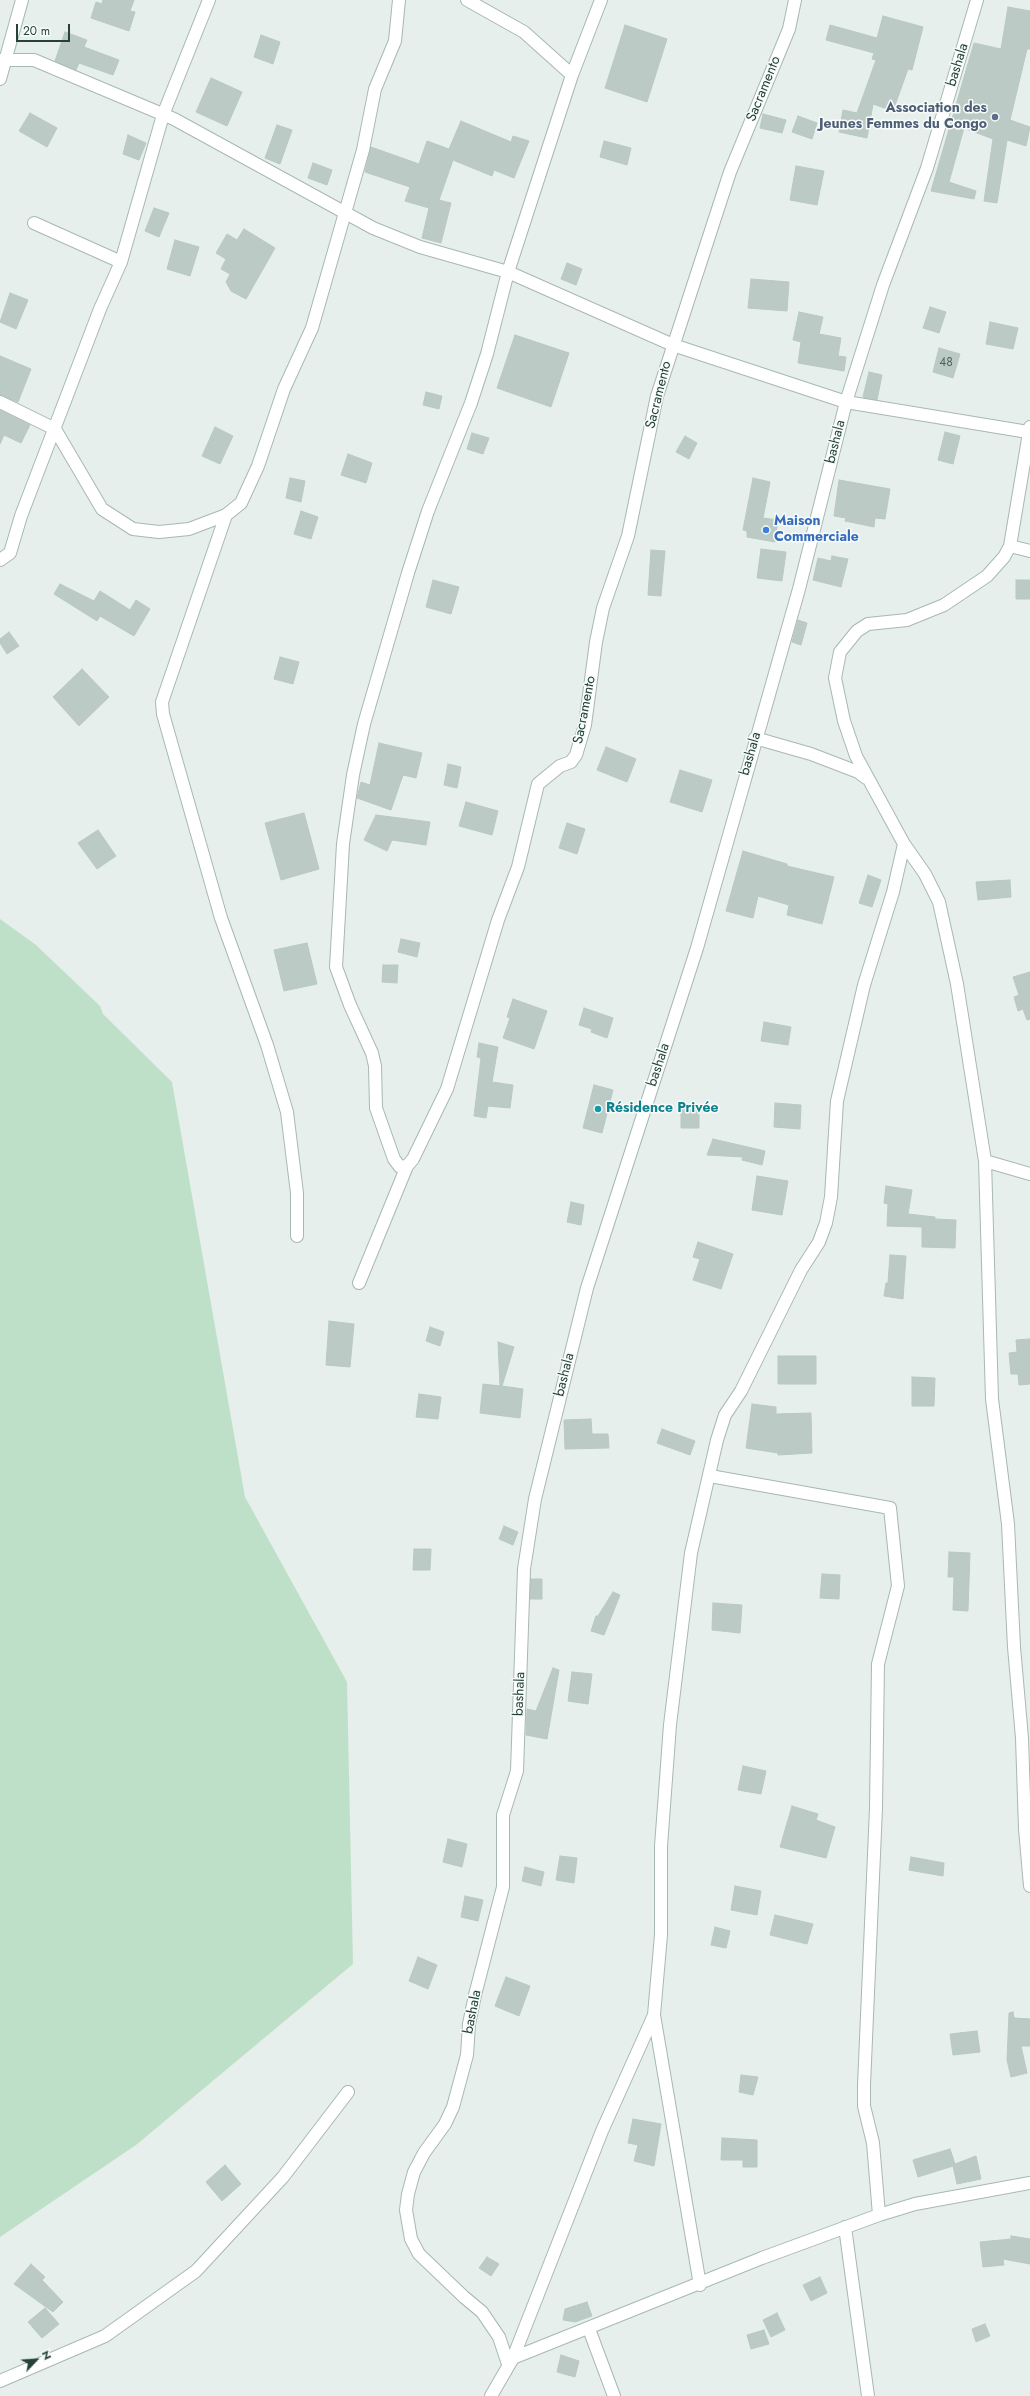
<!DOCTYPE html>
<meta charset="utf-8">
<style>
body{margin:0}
#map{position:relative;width:1030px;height:2396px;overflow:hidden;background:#e6efeb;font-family:Jost,sans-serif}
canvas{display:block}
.north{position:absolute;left:16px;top:2340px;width:40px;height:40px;-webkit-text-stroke:3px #f7fbf9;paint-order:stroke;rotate:65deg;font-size:11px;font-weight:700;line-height:16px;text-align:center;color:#24423a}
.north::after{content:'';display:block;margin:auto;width:14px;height:18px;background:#24423a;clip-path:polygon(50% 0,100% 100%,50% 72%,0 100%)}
.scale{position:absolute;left:16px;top:24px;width:54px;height:18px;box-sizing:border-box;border:2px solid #24423a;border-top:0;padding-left:5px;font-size:12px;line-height:14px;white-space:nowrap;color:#24423a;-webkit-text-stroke:3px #f7fbf9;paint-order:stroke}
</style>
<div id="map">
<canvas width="1030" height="2396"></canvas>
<div class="north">N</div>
<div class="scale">20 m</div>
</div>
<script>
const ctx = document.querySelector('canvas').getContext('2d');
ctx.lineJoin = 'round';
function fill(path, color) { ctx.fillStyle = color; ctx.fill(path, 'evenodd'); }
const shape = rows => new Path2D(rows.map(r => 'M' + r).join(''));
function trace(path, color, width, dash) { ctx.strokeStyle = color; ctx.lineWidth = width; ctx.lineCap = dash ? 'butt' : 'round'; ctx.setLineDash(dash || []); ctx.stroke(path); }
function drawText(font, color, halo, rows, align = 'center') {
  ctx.font = font + ' Jost,sans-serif'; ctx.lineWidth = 3; ctx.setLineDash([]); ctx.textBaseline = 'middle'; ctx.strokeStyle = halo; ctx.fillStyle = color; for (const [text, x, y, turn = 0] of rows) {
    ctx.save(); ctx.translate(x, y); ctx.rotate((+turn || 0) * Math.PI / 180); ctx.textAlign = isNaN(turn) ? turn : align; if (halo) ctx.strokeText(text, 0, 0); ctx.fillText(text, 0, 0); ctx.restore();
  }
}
const green = shape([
 [0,919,36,945,100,1006,103,1014,172,1082,245,1497,347,1682,353,1964,136,2145,0,2237]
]);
const building = shape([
 [103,0,134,0,130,11,135,12,129,31,91,18,96,2,102,4,103,0],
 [1008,7,1030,11,1030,49,1027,49,1010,120,1030,127,1026,146,1007,140,997,203,984,201,993,139,964,128,949,182,976,191,974,199,931,191,974,43,1001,49,1008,7],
 [883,16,923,27,912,70,908,69,893,111,873,104,867,138,839,132,843,110,857,113,876,60,872,59,874,53,826,40,830,25,877,38,883,16],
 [625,25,667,39,647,102,605,88,625,25],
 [65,32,87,40,84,47,119,60,113,75,79,63,76,70,55,61,65,32],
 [261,35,280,42,273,64,254,57,261,35],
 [211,78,242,92,227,126,196,112,211,78],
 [30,113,57,128,47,147,19,131,30,113],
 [763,114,786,120,782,133,760,128,763,114],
 [798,116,817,123,812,139,792,132,798,116],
 [461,121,511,142,513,136,529,141,514,178,494,170,492,176,453,160,439,200,451,203,441,243,422,238,429,208,405,201,410,187,365,172,371,147,419,164,427,141,449,149,461,121],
 [277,125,292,130,280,164,265,158,277,125],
 [128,135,146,143,139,160,123,154,128,135],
 [604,141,631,148,627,165,600,157,604,141],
 [313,163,332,170,327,185,308,178,313,163],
 [796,166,824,171,817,205,790,200,796,166],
 [154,208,169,213,159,237,145,231,154,208],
 [244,229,275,248,246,299,231,291,226,282,230,274,221,269,226,259,216,253,227,234,237,240,244,229],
 [175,240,199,247,190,276,167,269,175,240],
 [567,263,582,269,576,285,561,279,567,263],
 [751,279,789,282,787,311,748,308,751,279],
 [10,293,28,300,16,329,0,322,10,293],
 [930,307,946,312,939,333,923,328,930,307],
 [799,312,823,317,819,334,841,338,838,356,846,357,844,371,798,363,801,342,793,340,799,312],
 [990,322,1018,328,1013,349,986,344,990,322],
 [515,335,569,353,551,407,497,388,515,335],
 [939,348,960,354,953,378,933,372,939,348],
 [0,356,31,369,18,402,0,395,0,356],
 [869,372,882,375,877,400,863,397,869,372],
 [426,392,442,396,439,409,423,405,426,392],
 [0,410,30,425,21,443,4,435,0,444,0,410],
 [215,427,233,436,220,464,202,456,215,427],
 [945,432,960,436,953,464,938,460,945,432],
 [472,433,489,438,483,454,467,449,472,433],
 [685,436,697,443,689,459,676,452,685,436],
 [348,454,372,463,366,483,341,475,348,454],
 [290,478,305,481,301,502,286,498,290,478],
 [753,478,770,482,763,518,778,520,775,542,747,537,747,531,743,530,753,478],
 [839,480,890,489,885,519,875,518,874,527,845,521,846,518,834,516,839,480],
 [301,511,318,517,311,539,294,534,301,511],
 [761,549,786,552,782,581,757,578,761,549],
 [651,550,665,551,661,596,648,595,651,550],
 [832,556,848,559,841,587,813,580,818,558,831,561,832,556],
 [433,580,459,587,451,614,426,607,433,580],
 [1016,580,1030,580,1030,599,1016,599,1016,580],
 [60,584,94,601,100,591,130,610,136,600,150,609,134,636,100,616,97,621,54,594,60,584],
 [798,620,807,623,801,645,792,642,798,620],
 [9,632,19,646,7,654,0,643,0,639,9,632],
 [280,657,299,662,293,684,274,679,280,657],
 [82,669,109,697,79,726,53,697,82,669],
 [379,743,422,753,416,778,403,775,391,810,357,798,361,782,370,785,379,743],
 [606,747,636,759,627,782,597,770,606,747],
 [448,764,461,767,457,788,444,785,448,764],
 [680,770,712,780,702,812,670,802,680,770],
 [466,802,498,811,492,835,459,826,466,802],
 [304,813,319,869,281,880,265,823,304,813],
 [376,815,430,822,426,845,392,840,387,851,364,840,376,815],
 [567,823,585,829,577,854,559,848,567,823],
 [98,830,116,856,97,869,78,843,98,830],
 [743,851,787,864,787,866,834,877,822,924,787,915,789,905,758,896,753,918,726,911,743,851],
 [868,875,881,880,872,907,859,903,868,875],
 [1010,880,1011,897,978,900,976,882,1010,880],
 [401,939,420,943,417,957,398,952,401,939],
 [307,943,317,984,284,991,274,950,307,943],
 [383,965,398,965,397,983,382,982,383,965],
 [1030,972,1030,1019,1027,1020,1023,1009,1018,1011,1014,997,1019,995,1013,977,1030,972],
 [513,999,547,1011,534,1049,503,1038,510,1018,507,1017,513,999],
 [584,1008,613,1018,607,1038,591,1032,592,1029,579,1025,584,1008],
 [764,1022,791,1027,788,1045,761,1041,764,1022],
 [479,1043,498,1047,492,1082,513,1085,510,1108,488,1106,486,1118,474,1116,481,1058,477,1057,479,1043],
 [594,1085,613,1090,602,1133,583,1128,594,1085],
 [775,1103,801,1105,800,1129,774,1127,775,1103],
 [681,1105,699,1105,699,1128,681,1128,681,1105],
 [713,1139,765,1151,762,1165,742,1160,743,1157,707,1155,713,1139],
 [757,1176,788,1181,782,1215,752,1210,757,1176],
 [886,1186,912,1190,908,1214,935,1217,935,1219,956,1220,955,1248,922,1247,922,1227,887,1226,888,1204,884,1203,886,1186],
 [571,1202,584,1205,581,1225,567,1222,571,1202],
 [698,1242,733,1254,721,1289,693,1280,700,1259,693,1257,698,1242],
 [890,1255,906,1256,903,1299,884,1296,886,1283,888,1283,890,1255],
 [329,1321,354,1324,350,1367,326,1365,329,1321],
 [430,1327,444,1332,440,1346,426,1341,430,1327],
 [1030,1339,1030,1384,1019,1385,1018,1374,1011,1374,1009,1353,1017,1352,1016,1340,1030,1339],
 [498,1342,514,1347,502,1386,523,1389,520,1418,480,1413,483,1384,500,1386,498,1342],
 [778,1356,816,1356,816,1384,778,1384,778,1356],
 [912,1377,935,1378,934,1406,912,1406,912,1377],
 [419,1394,441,1397,438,1419,416,1417,419,1394],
 [752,1404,776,1407,776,1414,811,1413,812,1453,778,1455,778,1453,746,1448,752,1404],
 [591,1419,592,1434,608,1434,609,1448,565,1449,564,1420,591,1419],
 [662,1429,695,1441,690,1455,657,1443,662,1429],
 [504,1526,518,1532,513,1545,499,1539,504,1526],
 [414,1549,431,1549,430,1570,413,1570,414,1549],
 [949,1552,970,1553,968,1611,953,1610,954,1577,948,1577,949,1552],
 [822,1574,840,1575,839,1599,820,1598,822,1574],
 [531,1579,542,1579,542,1599,530,1599,531,1579],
 [613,1592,620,1595,604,1635,591,1631,596,1616,598,1616,613,1592],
 [713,1603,742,1605,740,1633,712,1630,713,1603],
 [553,1668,559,1670,547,1739,526,1735,527,1709,536,1711,553,1668],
 [572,1672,592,1674,588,1704,568,1701,572,1672],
 [743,1766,766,1771,761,1794,738,1790,743,1766],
 [792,1806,818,1814,816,1820,835,1827,826,1858,780,1847,792,1806],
 [448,1839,467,1844,462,1867,443,1862,448,1839],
 [560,1856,577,1858,574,1883,556,1880,560,1856],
 [911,1857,944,1863,943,1876,909,1870,911,1857],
 [525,1867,544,1872,541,1886,522,1881,525,1867],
 [735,1886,761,1891,757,1915,731,1910,735,1886],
 [465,1896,483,1900,478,1921,461,1917,465,1896],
 [775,1915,813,1924,807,1944,770,1935,775,1915],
 [715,1927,730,1931,726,1948,711,1945,715,1927],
 [418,1957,437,1965,428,1989,409,1981,418,1957],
 [506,1977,530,1986,519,2016,495,2006,506,1977],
 [1013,2012,1014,2018,1030,2019,1030,2046,1021,2046,1027,2073,1011,2077,1007,2060,1009,2013,1013,2012],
 [977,2031,980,2052,953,2055,950,2034,977,2031],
 [741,2075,758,2077,753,2095,739,2092,741,2075],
 [633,2119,661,2124,654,2166,634,2161,638,2145,628,2143,633,2119],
 [722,2138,757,2140,757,2167,743,2167,743,2160,721,2160,722,2138],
 [950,2149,955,2164,976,2156,981,2179,957,2184,953,2166,918,2177,913,2160,950,2149],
 [225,2165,241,2184,222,2201,206,2182,225,2165],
 [1011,2236,1030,2239,1030,2264,1003,2259,1004,2265,983,2267,980,2242,1011,2239,1011,2236],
 [487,2257,499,2264,491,2276,479,2268,487,2257],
 [31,2264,45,2277,42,2280,63,2302,53,2312,14,2284,31,2264],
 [820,2277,827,2293,811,2301,803,2285,820,2277],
 [587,2302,592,2316,575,2322,563,2320,565,2309,587,2302],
 [45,2308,59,2324,42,2338,28,2322,45,2308],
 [777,2313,785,2330,771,2337,763,2320,777,2313],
 [985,2324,990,2336,976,2342,972,2329,985,2324],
 [764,2330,769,2344,751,2349,747,2335,764,2330],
 [561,2355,579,2361,575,2377,557,2372,561,2355]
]);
const minor = shape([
 [467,0,524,32,572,75],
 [601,0,572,75,508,272,487,354,471,403,428,511,408,573,364,724,353,775,343,844,336,967,350,1005,372,1053,375,1066,376,1108,394,1159,400,1167,407,1166,413,1159,447,1089,498,920,518,867,538,784,560,766,571,762,576,755,585,725,596,642,603,608,628,536,657,396,730,172,789,29,795,0],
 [0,60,34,60,174,119,373,228,420,247,508,272,673,345,846,402,1028,432],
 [0,79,22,0],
 [34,223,121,262],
 [0,402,55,429,102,509,133,529,159,532,189,529,226,515],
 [1030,427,1010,546,1030,551],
 [1010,546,1004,557,987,576,944,605,907,620,868,624,857,631,840,652,835,678,844,721,856,756,904,844,925,874,939,902,957,984,985,1161,992,1399,1008,1524,1014,1647,1022,1738,1025,1829,1030,1886],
 [0,560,10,553,21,516,100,309,121,262,163,115,209,0],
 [755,738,811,754,858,772,866,778],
 [985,1161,1030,1174],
 [297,1236,297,1193,287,1112,267,1045,221,918,163,714,162,702,226,515,241,503,258,466,284,389,312,328,363,150,375,89,395,41,399,0],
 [359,1283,407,1166],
 [710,1476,890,1508,898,1586,878,1664,876,1808,864,2085,864,2106,873,2143,879,2215],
 [654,2015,700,2285],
 [845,2227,868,2396],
 [589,2329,614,2396],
 [513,2358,762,2258,879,2215,915,2204,1030,2183],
 [508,2364,499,2337,482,2312,464,2297,419,2254,411,2239,406,2210,408,2194,414,2172,424,2153,445,2124,453,2107,467,2055,469,2024,475,1995,503,1887,503,1815,517,1771,524,1569,535,1499,587,1288,697,948,799,589,846,402,883,285,927,168,977,0],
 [0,2381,105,2336,196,2271,283,2177,348,2092],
 [491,2396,513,2358,602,2131,654,2015,661,1935,661,1846,670,1725,691,1553,717,1440,725,1415,741,1391,801,1270,819,1242,826,1223,831,1197,837,1101,864,985,893,892,904,844]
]);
const markers = [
 [995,117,4,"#5c6f8a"],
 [766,530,4,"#3f7fe0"],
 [598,1109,4,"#0f9aa8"]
];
const numberNames = [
 ["48",946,363]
];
const streetNames = [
 ["bashala",958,65,-73],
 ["Sacramento",764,89,-68],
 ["Sacramento",659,395,-76],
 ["bashala",836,442,-76],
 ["Sacramento",585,710,-79],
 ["bashala",751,754,-74],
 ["bashala",659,1065,-72],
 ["bashala",565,1375,-76],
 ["bashala",520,1694,-88],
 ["bashala",473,2012,-79]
];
const serviceNames = [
 ["Association des",987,109],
 ["Jeunes Femmes du Congo",987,125]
];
const shopNames = [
 ["Maison",774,522],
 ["Commerciale",774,538]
];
const cultureNames = [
 ["Résidence Privée",606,1109]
];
fill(green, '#bfe0c8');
fill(building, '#bbcac4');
trace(building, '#b8c9c2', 1);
trace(minor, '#a8b8b2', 14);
trace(minor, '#fff', 12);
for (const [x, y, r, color] of markers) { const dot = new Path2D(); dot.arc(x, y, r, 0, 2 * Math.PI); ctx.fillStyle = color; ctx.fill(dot); trace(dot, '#f7fbf9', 1.5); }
drawText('12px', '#4a645c', null, numberNames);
drawText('14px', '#24423a', '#f7fbf9', streetNames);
drawText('bold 14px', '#4e5e75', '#f7fbf9', serviceNames, 'right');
drawText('bold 14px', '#366cbe', '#f7fbf9', shopNames, 'left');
drawText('bold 14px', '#0d838f', '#f7fbf9', cultureNames, 'left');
</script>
